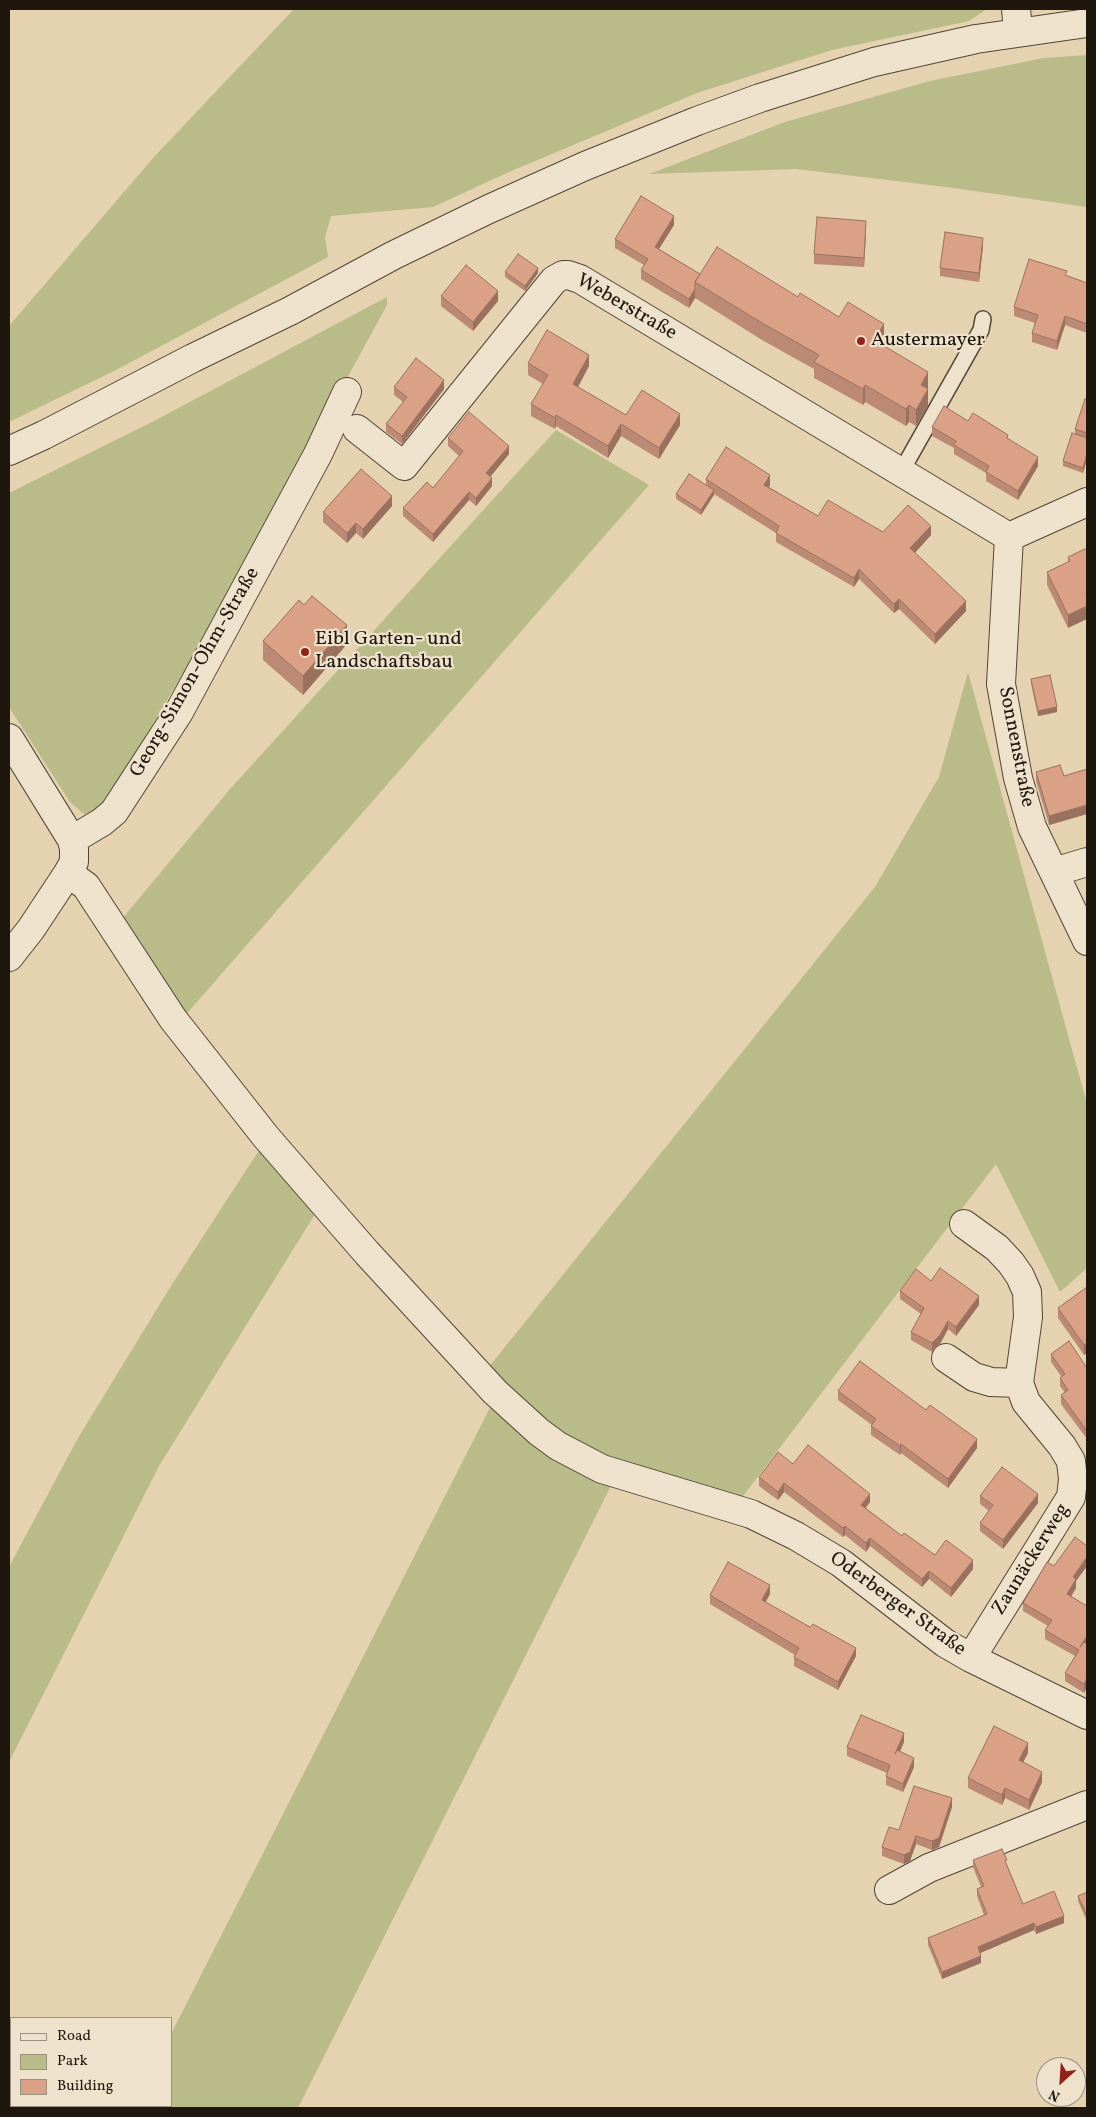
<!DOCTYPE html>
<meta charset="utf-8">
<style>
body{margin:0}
#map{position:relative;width:1096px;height:2117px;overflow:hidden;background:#e5d2b0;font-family:Vollkorn,serif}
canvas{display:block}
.frame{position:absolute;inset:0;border:10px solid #1f170d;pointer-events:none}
.legend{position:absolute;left:10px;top:2017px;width:162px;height:90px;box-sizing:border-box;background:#eee2cc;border:1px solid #9b9180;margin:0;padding:6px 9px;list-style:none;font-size:15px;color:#1f170d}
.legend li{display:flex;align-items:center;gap:10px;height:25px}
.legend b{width:25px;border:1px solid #9b9180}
.north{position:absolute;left:1036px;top:2057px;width:50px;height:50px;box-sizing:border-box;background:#eee2cc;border:1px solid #9b9180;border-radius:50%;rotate:206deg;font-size:14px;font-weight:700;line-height:20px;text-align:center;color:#1f170d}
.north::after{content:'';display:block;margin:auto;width:18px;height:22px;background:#8f2418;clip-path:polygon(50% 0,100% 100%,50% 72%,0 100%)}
</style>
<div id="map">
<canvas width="1096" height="2117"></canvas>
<div class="frame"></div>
<ul class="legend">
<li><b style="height:6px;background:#eee2cc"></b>Road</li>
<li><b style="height:14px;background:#b9bb88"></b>Park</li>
<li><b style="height:14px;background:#dba187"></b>Building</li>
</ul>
<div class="north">N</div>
</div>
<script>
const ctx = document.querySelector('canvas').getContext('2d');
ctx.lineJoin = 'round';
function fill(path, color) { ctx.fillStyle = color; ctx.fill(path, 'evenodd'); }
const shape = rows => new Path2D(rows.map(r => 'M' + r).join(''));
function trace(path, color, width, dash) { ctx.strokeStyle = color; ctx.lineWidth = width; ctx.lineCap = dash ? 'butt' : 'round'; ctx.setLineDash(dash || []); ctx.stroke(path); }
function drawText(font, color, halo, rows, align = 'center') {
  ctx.font = font + ' Vollkorn,serif'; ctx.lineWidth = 4.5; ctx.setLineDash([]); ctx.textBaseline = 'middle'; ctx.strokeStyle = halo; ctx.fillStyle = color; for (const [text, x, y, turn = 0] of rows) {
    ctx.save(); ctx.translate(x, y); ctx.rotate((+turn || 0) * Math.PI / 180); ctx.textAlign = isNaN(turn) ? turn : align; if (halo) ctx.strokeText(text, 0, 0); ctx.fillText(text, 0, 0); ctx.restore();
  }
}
const green = shape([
 [294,9,987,9,969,21,832,50,697,93,509,172,433,207,331,216,325,237,328,257,116,370,9,422,9,326,154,157],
 [1087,55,1087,207,946,187,796,169,649,174,785,122,930,81,1044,58],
 [387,297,387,305,214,621,105,805,96,814,85,815,70,802,9,707,9,493,154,421],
 [556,430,649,485,182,1019,117,925,231,788],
 [968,672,1087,1104,1087,1268,1060,1292,996,1164,740,1500,571,1446,484,1373,875,887,939,777],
 [267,1138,323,1201,159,1466,9,1762,9,1567,78,1438,171,1286],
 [498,1392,617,1474,298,2108,134,2108,135,2106,171,2106,171,2034]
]);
const service = shape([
 [901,472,981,330,983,319]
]);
const minor = shape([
 [1016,9,1018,31],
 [357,429,404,466,554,280,563,275,568,275,580,279,1009,537],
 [1087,502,1009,537,1001,684,1018,778,1032,827,1087,941],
 [9,738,72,840,74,849,74,862,68,873,31,929,9,957],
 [72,840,102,822,114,812,179,712,318,454,347,392],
 [1054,872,1087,862],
 [68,873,86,886,173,1019,266,1137,367,1253,495,1392,539,1432,558,1446,602,1469,751,1514,796,1536,841,1563,945,1643,971,1658,1087,1715],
 [964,1224,997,1248,1011,1263,1020,1276,1027,1292,1028,1317,1019,1383,1026,1402,1062,1446,1071,1461,1073,1479,1071,1497,971,1658],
 [946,1358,974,1377,991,1382,1019,1383],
 [889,1890,929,1868,1087,1805]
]);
const tertiary = shape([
 [9,451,44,435,193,358,290,311,394,255,489,209,585,166,697,121,760,98,874,62,976,39,1087,23]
]);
const wall = shape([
 [674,225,659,249,700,274,798,297,839,317,884,340,881,344,928,388,928,406,916,426,909,422,906,426,865,402,863,405,814,378,814,369,762,340,695,298,689,308,641,279,641,270,644,265,615,248,615,239],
 [866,231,864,267,814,264,814,254],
 [983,246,979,282,940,276,940,268],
 [505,272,538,273,525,291,505,277],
 [1067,276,1087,283,1087,333,1065,325,1057,350,1032,342,1032,333,1035,323,1014,316,1014,307],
 [441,296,498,301,473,331,441,306],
 [528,363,589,366,578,387,626,415,680,425,659,459,621,436,608,458,556,426,555,429,531,416,531,404,543,384,528,375],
 [394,387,444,389,402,444,386,432,386,424,403,402,394,395],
 [1087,400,1087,459,1083,473,1063,466,1063,461,1075,434,1075,429],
 [968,421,1008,439,1038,466,1018,500,986,481,986,473,954,454,954,448,932,436,932,427],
 [448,438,509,454,490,477,492,486,476,506,469,500,433,542,403,516,403,508,433,488,459,456,448,446],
 [706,479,770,485,769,487,818,516,883,532,931,535,915,553,966,611,935,644,899,609,894,613,859,579,854,587,776,542,776,533,714,494,701,515,676,499,676,494,706,485],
 [392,506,363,539,356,533,347,543,323,522,323,512],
 [1087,548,1068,628,1047,585,1047,572,1068,562,1068,557],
 [263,641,347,644,303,695,263,660],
 [1031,679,1057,712,1038,716,1031,684],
 [1087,769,1087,814,1049,825,1036,781,1036,772,1064,776],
 [931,1281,979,1305,956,1336,948,1329,940,1344,932,1352,911,1340,911,1332,921,1314,900,1299,900,1291],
 [1087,1287,1084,1355,1058,1318,1058,1308],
 [1051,1354,1087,1368,1087,1439,1061,1404,1061,1395,1065,1393,1060,1386,1060,1378,1061,1376,1051,1362],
 [838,1391,977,1448,948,1488,901,1453,900,1455,871,1435,871,1426,872,1425,838,1400],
 [793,1464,870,1502,866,1508,902,1536,935,1555,973,1569,951,1597,929,1579,922,1587,870,1546,866,1552,845,1535,843,1537,784,1492,778,1500,759,1486,759,1477],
 [980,1496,1038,1503,1003,1549,980,1531,980,1523,989,1511,980,1504],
 [1087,1546,1087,1566,1076,1581,1076,1588,1071,1596,1087,1606,1084,1693,1065,1681,1065,1673,1075,1656,1045,1639,1045,1630,1048,1626,1023,1611,1023,1603,1054,1566],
 [770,1594,765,1602,856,1656,838,1690,794,1666,794,1657,795,1655,710,1604,710,1595],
 [904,1742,900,1752,914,1767,903,1792,886,1785,886,1776,887,1773,847,1756,847,1747],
 [1028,1753,1023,1762,1042,1782,1029,1810,1005,1798,1002,1805,968,1788,968,1778],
 [952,1807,939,1847,932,1850,916,1844,910,1861,904,1864,882,1856,882,1847,899,1830],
 [973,1860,1007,1865,1023,1904,1064,1923,1036,1934,1034,1930,980,1953,981,1963,942,1979,928,1945,928,1938,984,1915,977,1896,977,1889,981,1887,973,1867],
 [1087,1892,1087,1921,1078,1901,1078,1896]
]);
const shadedWall = shape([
 [674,216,674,225,655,255,655,247],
 [866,221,866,231,864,267,864,258],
 [983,238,983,246,979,282,979,273],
 [538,268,538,273,525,291,525,286],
 [695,289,695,298,689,308,689,299],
 [498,291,498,301,473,331,473,322],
 [1065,316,1065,325,1057,350,1057,341],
 [884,324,884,340,874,357,874,340],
 [589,355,589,366,573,396,573,384],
 [928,372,928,406,916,426,916,410,921,385],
 [444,380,444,389,402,444,402,436],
 [865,385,865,402,863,405,863,389],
 [909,405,909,422,906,426,906,409],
 [680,414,680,425,659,459,659,448],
 [556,415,556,426,555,429,555,418],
 [621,424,621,436,608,458,608,446],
 [509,446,509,454,486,482,486,473],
 [1087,454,1087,459,1083,473,1083,468],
 [1038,457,1038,466,1018,500,1018,491],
 [770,475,770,485,764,494,764,485],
 [492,478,492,486,476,506,476,498],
 [714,490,714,495,701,515,701,510],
 [469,492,469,500,433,542,433,534],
 [392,496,392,506,363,539,363,529],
 [356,523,356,533,347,543,347,533],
 [931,526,931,535,910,558,910,548],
 [859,569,859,579,854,587,854,578],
 [899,599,899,609,894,613,894,604],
 [966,601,966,611,935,644,935,634],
 [1087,606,1087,619,1068,628,1068,615],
 [347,625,347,644,303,695,303,676],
 [1057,707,1057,712,1038,716,1038,711],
 [1087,805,1087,814,1049,825,1049,816],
 [979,1296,979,1305,956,1336,956,1327],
 [948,1321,948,1329,940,1344,932,1352,932,1343],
 [1087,1343,1087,1353,1084,1355,1084,1345],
 [977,1439,977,1448,948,1488,948,1479],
 [901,1444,901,1453,900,1455,900,1446],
 [784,1483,784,1492,778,1500,778,1492],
 [870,1494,870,1502,861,1513,861,1505],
 [1038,1494,1038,1503,1003,1549,1003,1540],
 [845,1526,845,1535,843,1537,843,1528],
 [870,1538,870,1546,866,1552,866,1543],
 [1087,1557,1087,1566,1076,1581,1076,1588,1067,1603,1067,1594,1073,1577],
 [973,1560,973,1569,951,1597,951,1588],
 [929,1571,929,1579,922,1587,922,1579],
 [770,1585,770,1594,762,1609,762,1600],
 [1087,1636,1087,1644,1080,1647],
 [856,1648,856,1656,838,1690,838,1682],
 [1087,1678,1087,1687,1084,1693,1084,1684],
 [904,1733,904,1742,895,1762,895,1754],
 [1028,1743,1028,1753,1019,1770,1019,1760],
 [914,1758,914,1767,903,1792,903,1784],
 [1042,1772,1042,1782,1029,1810,1029,1800],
 [1005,1788,1005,1798,1002,1805,1002,1795],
 [952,1798,952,1807,939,1847,932,1850,932,1841],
 [916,1836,916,1844,910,1861,904,1864,904,1855],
 [1064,1916,1064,1923,1036,1934,1036,1927],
 [1034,1923,1034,1930,978,1954,978,1947],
 [981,1956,981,1963,942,1979,942,1972]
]);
const building = shape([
 [641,196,674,216,655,247,700,274,695,282,695,289,689,299,641,270,648,259,615,239,641,196],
 [817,217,866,221,864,258,814,254,817,217],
 [945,232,983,238,979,273,940,268,945,232],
 [717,247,798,297,800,293,839,317,848,302,884,324,874,340,928,372,921,385,928,389,916,410,909,405,906,409,865,385,863,389,814,362,819,355,762,323,695,282,717,247],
 [518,254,538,268,525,286,505,272,518,254],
 [1029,259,1067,271,1065,275,1087,283,1087,324,1065,316,1057,341,1032,333,1038,315,1014,307,1029,259],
 [466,265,498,291,473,322,441,296,466,265],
 [547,330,589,355,573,384,626,415,642,390,680,414,659,448,621,424,608,446,556,415,555,418,531,404,548,375,528,363,547,330],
 [416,358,444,380,402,436,386,424,407,397,394,387,416,358],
 [1085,399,1087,400,1087,433,1075,429,1085,399],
 [944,406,968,421,973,413,1008,435,1007,438,1038,457,1018,491,986,472,989,466,954,445,956,441,932,427,944,406],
 [469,412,509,446,486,473,492,478,476,498,469,492,433,534,403,508,427,482,433,488,463,451,448,438,469,412],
 [1072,433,1087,438,1087,454,1083,468,1063,461,1072,433],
 [726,447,770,475,764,485,818,516,828,500,883,532,908,505,931,526,910,548,966,601,935,634,899,599,894,604,859,569,854,578,776,533,779,526,706,479,726,447],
 [361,469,392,496,363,529,356,523,347,533,323,512,361,469],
 [689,474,714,490,701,510,676,494,689,474],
 [1087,548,1087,592,1086,593,1087,596,1087,606,1068,615,1047,572,1070,561,1068,557,1087,548],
 [312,596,347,625,303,676,263,641,299,600,304,605,312,596],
 [1050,675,1057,707,1038,711,1031,679,1050,675],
 [1060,765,1064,776,1087,769,1087,805,1049,816,1036,772,1060,765],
 [940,1268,979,1296,956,1327,948,1321,940,1335,932,1343,911,1332,924,1308,900,1291,916,1269,931,1281,940,1268],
 [1087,1287,1087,1343,1084,1345,1058,1308,1087,1287],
 [1069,1341,1087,1368,1087,1431,1061,1395,1068,1390,1060,1378,1065,1374,1051,1354,1069,1341],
 [860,1361,926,1410,930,1405,977,1439,948,1479,901,1444,900,1446,871,1426,876,1419,838,1391,860,1361],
 [808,1445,870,1494,861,1505,902,1536,904,1533,935,1555,946,1540,973,1560,951,1588,929,1571,922,1579,870,1538,866,1543,845,1526,843,1528,784,1483,778,1492,759,1477,778,1452,793,1464,808,1445],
 [1002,1467,1038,1494,1003,1540,980,1523,993,1505,980,1496,1002,1467],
 [1075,1537,1087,1546,1087,1557,1073,1577,1076,1579,1067,1594,1087,1606,1087,1636,1080,1647,1084,1642,1087,1644,1087,1678,1084,1684,1065,1673,1079,1650,1045,1630,1052,1620,1023,1603,1047,1562,1054,1566,1075,1537],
 [728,1562,770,1585,762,1600,810,1627,813,1624,856,1648,838,1682,794,1657,799,1648,710,1595,728,1562],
 [861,1715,904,1733,895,1754,897,1750,914,1758,903,1784,886,1776,890,1765,847,1747,861,1715],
 [994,1726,1028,1743,1019,1760,1042,1772,1029,1800,1005,1788,1002,1795,968,1778,994,1726],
 [914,1786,952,1798,939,1838,932,1841,916,1836,910,1852,904,1855,882,1847,889,1827,899,1830,914,1786],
 [1002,1849,1007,1860,1005,1861,1023,1904,1054,1891,1064,1916,1036,1927,1034,1923,978,1947,981,1956,942,1972,928,1938,987,1914,977,1889,984,1886,973,1860,1002,1849],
 [1087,1892,1087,1916,1078,1896,1087,1892]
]);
const markers = [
 [861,341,5,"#8f2418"],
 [305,652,5,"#8f2418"]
];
const streetNames = [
 ["Weberstraße",626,308,30],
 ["Georg-Simon-Ohm-Straße",196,673,-60],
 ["Sonnenstraße",1015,747,79],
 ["Zaunäckerweg",1032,1560,-58],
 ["Oderberger Straße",897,1605,36]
];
const poiNames = [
 ["Austermayer",871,341],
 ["Eibl Garten- und",315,640],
 ["Landschaftsbau",315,663]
];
fill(green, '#b9bb88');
trace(service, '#504636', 18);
trace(minor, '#504636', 30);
trace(tertiary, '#504636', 30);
trace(service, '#eee2cc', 15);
trace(minor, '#eee2cc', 28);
trace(tertiary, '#eee2cc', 28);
fill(wall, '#bc8a74');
fill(shadedWall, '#99715e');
fill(building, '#dba187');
trace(building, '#99715e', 1);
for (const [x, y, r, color] of markers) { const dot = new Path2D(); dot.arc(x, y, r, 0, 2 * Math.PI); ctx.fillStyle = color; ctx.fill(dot); trace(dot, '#eee2cc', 2); }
drawText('20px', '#1f170d', '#eee2cc', streetNames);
drawText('20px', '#1f170d', '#eee2cc', poiNames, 'left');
</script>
